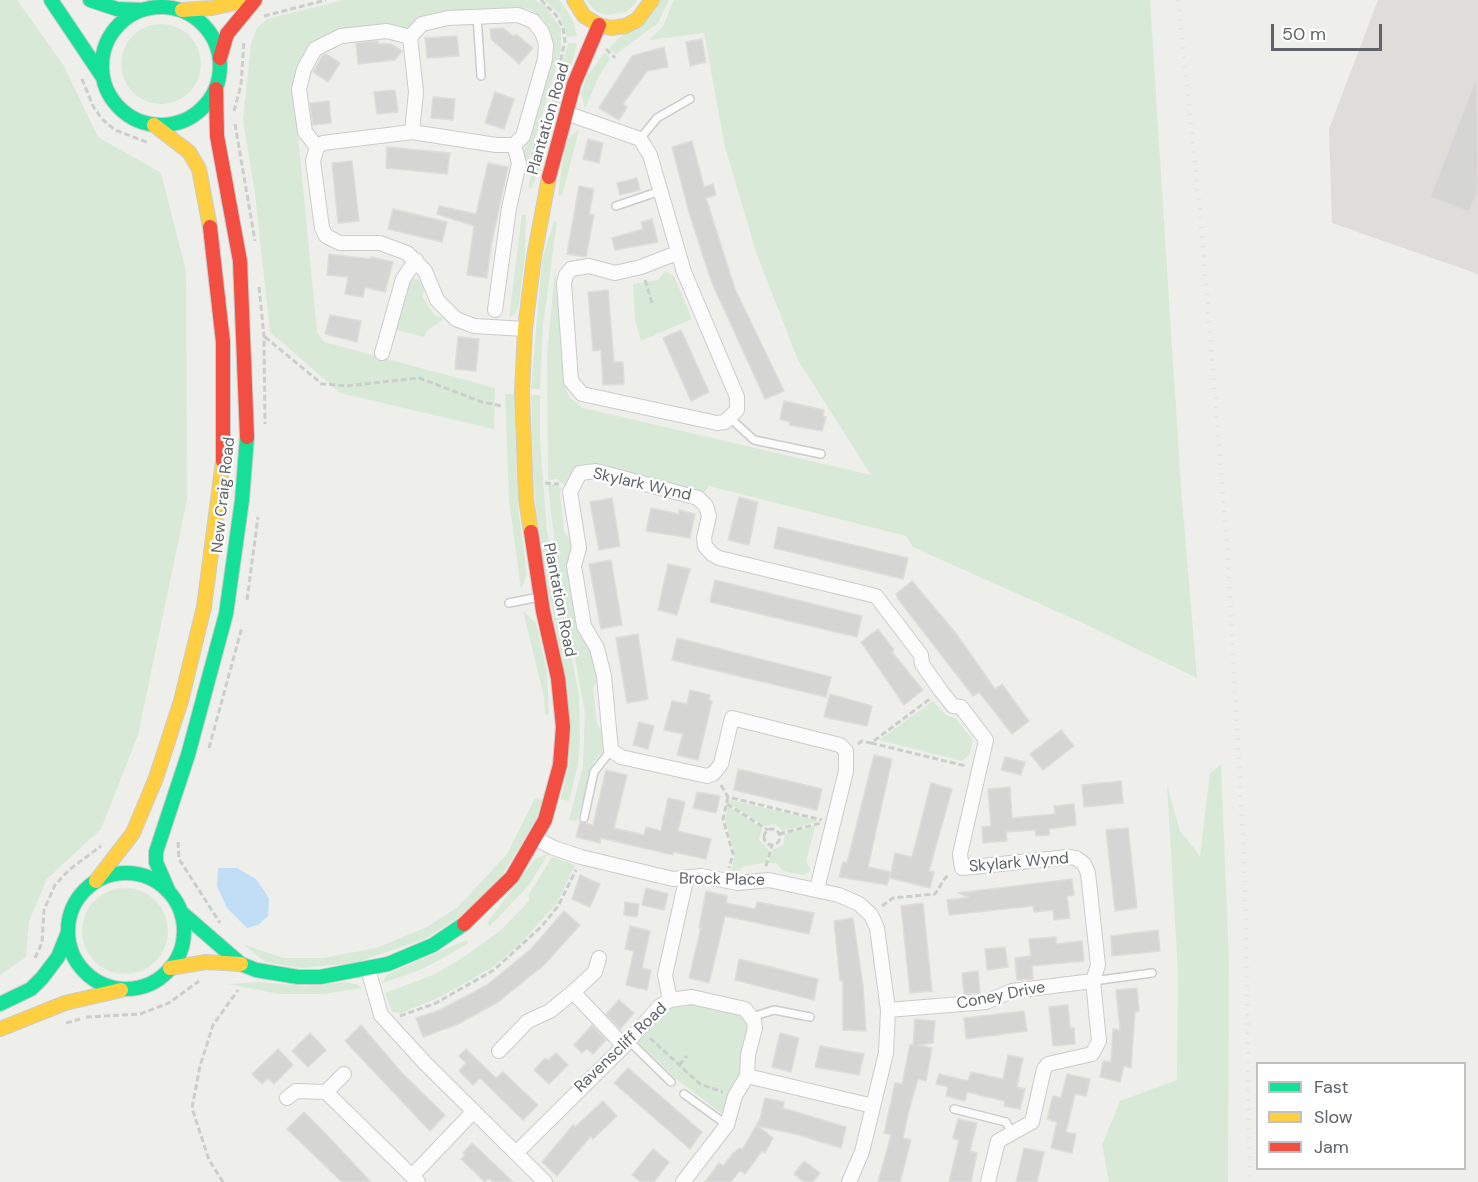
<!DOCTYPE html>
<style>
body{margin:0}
#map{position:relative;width:1478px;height:1182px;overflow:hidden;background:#eeeeea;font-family:"DM Sans",sans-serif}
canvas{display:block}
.legend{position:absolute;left:1256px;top:1062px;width:210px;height:108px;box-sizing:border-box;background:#fff;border:2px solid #bfc1c2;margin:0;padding:8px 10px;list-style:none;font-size:18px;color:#5f6367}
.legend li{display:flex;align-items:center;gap:12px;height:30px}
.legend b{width:30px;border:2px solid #bfc1c2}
.scale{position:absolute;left:1271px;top:24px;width:111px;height:27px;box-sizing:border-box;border:3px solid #5f6367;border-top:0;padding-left:8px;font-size:18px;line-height:21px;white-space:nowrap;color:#5f6367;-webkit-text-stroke:4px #fff;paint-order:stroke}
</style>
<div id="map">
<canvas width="1478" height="1182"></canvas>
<ul class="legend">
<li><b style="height:8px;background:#16e098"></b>Fast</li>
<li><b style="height:8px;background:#ffcf43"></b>Slow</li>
<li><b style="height:8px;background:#f24e42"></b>Jam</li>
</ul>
<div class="scale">50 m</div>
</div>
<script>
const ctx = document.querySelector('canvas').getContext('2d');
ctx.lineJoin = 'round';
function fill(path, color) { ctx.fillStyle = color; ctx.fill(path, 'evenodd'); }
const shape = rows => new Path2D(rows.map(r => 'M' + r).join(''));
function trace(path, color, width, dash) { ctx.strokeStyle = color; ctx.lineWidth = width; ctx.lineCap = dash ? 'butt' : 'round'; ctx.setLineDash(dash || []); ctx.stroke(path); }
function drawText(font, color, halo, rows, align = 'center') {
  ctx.font = font + ' "DM Sans",sans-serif'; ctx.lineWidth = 4.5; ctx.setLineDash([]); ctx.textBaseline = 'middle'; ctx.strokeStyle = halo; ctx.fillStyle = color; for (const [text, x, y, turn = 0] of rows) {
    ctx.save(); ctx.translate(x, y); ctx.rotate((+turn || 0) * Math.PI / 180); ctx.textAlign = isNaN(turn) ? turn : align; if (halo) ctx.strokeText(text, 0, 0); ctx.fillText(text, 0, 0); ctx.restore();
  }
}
const industrial = shape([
 [1378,0,1478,0,1478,274,1332,223,1329,129]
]);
const green = shape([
 [0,0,17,0,64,66,98,137,161,173,186,271,187,500,138,735,101,829,47,879,29,921,26,957,0,975],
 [344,0,535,0,545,6,561,29,561,50,525,172,524,150,531,136,554,54,549,29,543,19,529,9,517,7,449,12,419,18,405,30,312,43,294,94,317,332,324,342,495,388,494,429,340,393,270,332,255,194,243,120,251,44,257,28,267,19],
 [545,0,559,0,562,3,573,21,577,36,567,37,560,15],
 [586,0,638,0,627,12,607,15,597,12],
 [659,0,669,0,658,23,616,54,609,48],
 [674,0,1152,0,1150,1,1181,488,1197,678,1087,625,913,547,906,536,709,486,704,493,659,481,655,483,631,474,595,464,574,472,564,485,557,479,548,480,547,355,555,269,565,387,570,398,583,408,871,475,798,360,756,252,725,147,704,33,649,40,663,26],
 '121 64a40 40 0 1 1 80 0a40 40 0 1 1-80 0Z',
 [568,43,577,43,574,56,548,144,532,188,528,187],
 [605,52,610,59,599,76,585,109,581,93,587,76],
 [579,130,562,196,558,195,564,152,568,138],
 [522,214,526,215,525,256,519,304,517,311,509,319],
 [554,221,557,222,543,325,540,389,531,389,542,260],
 [665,271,674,276,692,319,641,341,635,320,633,284,658,280],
 [413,278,422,281,425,288,422,296,435,316,445,318,427,331,424,337,393,329,409,281],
 [505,394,514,394,518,506,527,575,521,589,509,500],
 [531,395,540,395,540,441,547,531,579,695,580,739,578,765,569,801,561,799,569,762,560,651,539,538,533,475],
 [556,484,562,489,560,492,564,532,574,543,568,564,583,638,593,650,599,680,593,687,597,724,603,731,605,749,594,762,577,821,569,820,583,767,585,713,556,555,548,485],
 [523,611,536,623,547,672,549,715,545,715,544,697],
 [933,701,946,715,955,718,973,740,969,755,962,761,879,740],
 [1221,764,1229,960,1228,1182,1109,1182,1102,1145,1120,1101,1177,1080,1178,972,1167,785,1180,831,1200,856,1210,773],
 [535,798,543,800,536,820,499,880,459,917,425,939,355,963,301,968,265,962,243,944,283,958,323,958,376,948,427,927,458,907,507,854],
 [730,800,817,820,816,822,783,831,775,824,765,826,729,803],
 [728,806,762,828,759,840,769,850,765,863,744,866,738,872,731,871,735,855,725,819],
 [815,826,806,862,811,870,809,872,803,875,783,871,776,863,768,863,772,850,783,845,785,834],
 [548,854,529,885,490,926,487,923,535,859],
 [552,857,575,865,557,903,522,942,493,967,440,997,401,1013,392,1012,385,993,433,975,464,957,501,930,529,901,529,894],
 '82 931a43 43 0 1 1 86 0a43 43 0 1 1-86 0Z',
 [466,940,468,943,445,957,420,970,382,983,388,974],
 [260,982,305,986,345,982,358,985,362,988,323,994,279,994,228,984],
 [708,999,754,1021,730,1115,722,1114,675,1078,632,1037,660,1006]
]);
const water = shape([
 [218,868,237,868,256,879,269,898,268,916,258,925,247,928,227,908,217,886]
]);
const building = shape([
 [503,28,513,36,516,34,533,48,519,64,491,39,490,29,503,28],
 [457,36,459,56,427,58,425,38,457,36],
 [702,39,706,62,690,66,686,42,702,39],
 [378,41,378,44,391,44,402,51,395,60,358,64,356,43,378,41],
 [664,47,668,67,647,71,623,104,627,107,619,120,599,108,632,56,664,47],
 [326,54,340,63,328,82,313,72,322,56,326,54],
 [1477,76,1478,190,1469,212,1430,197,1477,76],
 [395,90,398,112,377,114,374,92,395,90],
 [495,92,514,99,504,129,485,123,495,92],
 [433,97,455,99,453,120,431,118,433,97],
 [329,101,331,123,313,125,310,103,329,101],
 [588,139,603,143,599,163,583,159,588,139],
 [692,141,704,187,713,184,716,195,706,198,735,289,784,391,765,399,712,283,690,216,672,147,692,141],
 [387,147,450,153,447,174,386,168,387,147],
 [352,161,359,221,338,223,332,163,352,161],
 [488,163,508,167,491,246,487,278,467,275,474,226,437,214,439,206,476,214,488,163],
 [637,178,640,190,620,195,617,183,637,178],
 [579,186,594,189,589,214,594,215,586,257,567,254,579,186],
 [393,209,447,222,442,242,388,229,393,209],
 [652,219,658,242,615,250,612,238,643,229,641,222,652,219],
 [329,254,371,259,371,257,393,262,385,292,365,287,363,297,345,294,348,277,327,275,329,254],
 [608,290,614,362,623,362,624,384,603,385,601,350,593,351,588,292,608,290],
 [330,315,361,321,357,342,325,334,330,315],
 [681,330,709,392,691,401,663,338,681,330],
 [458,337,479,339,476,371,455,369,458,337],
 [784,401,824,410,823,416,826,417,822,431,789,425,790,422,780,419,784,401],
 [739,497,758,502,749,545,728,540,739,497],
 [612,498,620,546,599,550,590,502,612,498],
 [651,508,679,514,679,510,695,514,690,538,646,531,651,508],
 [778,527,908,558,903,579,774,548,778,527],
 [611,560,622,625,601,629,589,564,611,560],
 [668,564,690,569,677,615,658,610,668,564],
 [715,580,862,616,857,637,710,602,715,580],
 [912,581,955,632,995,689,1002,684,1029,721,1012,734,979,692,973,696,898,599,896,594,912,581],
 [878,629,894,650,892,652,923,690,904,705,861,642,878,629],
 [638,634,648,699,627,703,616,638,638,634],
 [677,638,831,677,826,697,672,660,677,638],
 [690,690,710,695,709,700,712,701,698,760,677,755,683,734,664,730,672,701,687,704,690,690],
 [830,694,872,706,867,726,824,717,830,694],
 [639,722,654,726,648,749,633,745,639,722],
 [1061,730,1074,746,1043,770,1030,754,1061,730],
 [874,755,892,759,868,867,891,872,887,885,839,877,843,862,847,863,874,755],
 [1005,757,1025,762,1021,775,1001,770,1005,757],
 [738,769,822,789,817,810,734,790,738,769],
 [606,770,627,775,614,828,644,835,646,827,661,831,668,798,685,802,678,831,711,839,706,859,673,852,673,855,601,838,600,843,576,837,580,822,593,825,606,770],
 [1121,781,1123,803,1084,807,1082,785,1121,781],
 [931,783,952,789,929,871,934,872,930,888,890,878,895,853,912,857,931,783],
 [1010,787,1012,818,1055,814,1054,806,1074,804,1076,825,1049,829,1050,835,1036,836,1035,830,1006,832,1007,841,983,843,982,827,991,826,988,789,1010,787],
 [697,792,720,796,716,813,693,808,697,792],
 [1128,828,1137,908,1115,911,1106,830,1128,828],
 [580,875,600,884,590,907,572,899,580,875],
 [1072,879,1074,895,1067,896,1070,918,1054,920,1053,910,1034,912,1033,906,949,915,947,900,970,897,958,893,1072,879],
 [646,888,668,894,664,910,642,905,646,888],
 [706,891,727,896,726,903,755,909,757,902,814,913,809,934,725,916,709,983,689,978,701,928,699,928,706,891],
 [625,902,639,904,637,917,624,915,625,902],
 [923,903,932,991,910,993,901,906,923,903],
 [564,911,580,925,544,965,498,1002,458,1024,423,1037,416,1018,440,1010,487,985,531,949,564,911],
 [853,918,863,986,866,1031,843,1030,843,981,840,981,834,921,853,918],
 [630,926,650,931,642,968,651,970,647,990,626,985,634,951,625,949,630,926],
 [1158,930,1160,951,1112,956,1111,936,1158,930],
 [1056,937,1056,944,1082,941,1084,961,1032,966,1033,979,1017,980,1015,958,1031,956,1029,939,1056,937],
 [1005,947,1008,967,987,970,985,949,1005,947],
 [739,959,818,979,814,1000,735,980,739,959],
 [978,971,980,993,964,995,962,973,978,971],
 [1137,988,1139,1011,1135,1012,1131,1068,1124,1066,1120,1082,1100,1077,1103,1061,1111,1062,1113,1029,1120,1030,1116,990,1137,988],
 [619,1000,634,1013,620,1029,606,1014,619,1000],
 [1068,1005,1070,1028,1074,1028,1075,1044,1053,1046,1049,1007,1068,1005],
 [1024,1011,1027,1031,966,1039,964,1018,1024,1011],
 [915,1019,935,1021,933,1043,918,1045,932,1048,926,1081,918,1079,909,1110,903,1138,911,1140,900,1182,878,1182,891,1135,884,1133,895,1083,902,1084,910,1045,913,1045,915,1019],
 [361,1025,402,1073,445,1115,430,1131,345,1041,361,1025],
 [592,1025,606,1040,593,1054,587,1049,582,1053,574,1045,592,1025],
 [310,1033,326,1050,308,1067,292,1051,310,1033],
 [780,1033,799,1038,791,1072,772,1067,780,1033],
 [820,1046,864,1054,859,1075,815,1067,820,1046],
 [278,1049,293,1065,274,1084,268,1078,262,1084,252,1074,278,1049],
 [466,1049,496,1078,503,1072,538,1105,523,1120,480,1078,473,1085,459,1071,466,1063,459,1056,466,1049],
 [556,1053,568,1065,549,1084,534,1070,545,1058,548,1060,556,1053],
 [1008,1055,1023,1058,1017,1087,1025,1089,1020,1109,1004,1106,1005,1101,967,1092,965,1101,946,1096,948,1087,936,1084,939,1074,968,1081,971,1072,1003,1079,1008,1055],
 [628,1068,702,1132,690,1149,614,1083,628,1068],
 [1067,1074,1090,1079,1086,1096,1075,1094,1066,1132,1076,1134,1072,1153,1051,1148,1057,1122,1047,1119,1053,1096,1061,1098,1067,1074],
 [765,1098,784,1102,783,1108,846,1127,841,1148,799,1135,758,1126,773,1138,765,1153,762,1151,745,1174,740,1170,731,1182,705,1182,719,1163,723,1166,733,1153,740,1148,742,1150,760,1119,765,1098],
 [603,1101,617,1116,593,1139,591,1136,557,1176,542,1162,573,1125,575,1127,603,1101],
 [304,1112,324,1132,371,1182,342,1182,287,1129,304,1112],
 [958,1119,977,1123,970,1151,977,1153,971,1182,949,1182,959,1140,953,1138,958,1119],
 [472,1143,486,1156,513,1182,493,1182,489,1178,485,1182,461,1159,465,1155,463,1153,472,1143],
 [1024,1148,1044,1152,1037,1182,1016,1182,1024,1148],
 [653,1149,669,1162,654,1182,641,1182,632,1175,653,1149],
 [804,1161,820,1173,813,1182,804,1182,794,1174,804,1161]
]);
const path = shape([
 [541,0,556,15,563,28,565,41,560,63],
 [264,16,326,0],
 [606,49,615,58],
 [82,79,93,106,102,119,115,130,149,143],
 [234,111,241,85,244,41],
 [235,124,255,241],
 [532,158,536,144],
 [645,280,652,303],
 [259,287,264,336,265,424],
 [265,337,322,384,346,386,419,378,482,402,502,406],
 [545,483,559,484],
 [247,600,258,517],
 [871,743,966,766],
 [858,744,862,741,871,743,931,698],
 [209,748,242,627],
 [721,785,728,797,822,820],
 [728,797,723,819,733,854,729,868],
 [727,804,768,830],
 '764 837a8 8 0 1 1 16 0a8 8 0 1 1-16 0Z',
 [779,834,821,823],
 [178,842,179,859,220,923],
 [766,866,772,845],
 [882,906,893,898,935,894,946,877,950,876],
 [35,958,42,943,44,910,55,885,69,870,101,846],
 [400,1016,436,1003,494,970,542,926,558,906,576,870],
 [86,1017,140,1014,169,1003,199,981],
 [66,1023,80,1019],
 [650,1038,700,1084,723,1092],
 [679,1065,687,1056],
 [223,1182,209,1160,192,1108,200,1066,213,1025,238,990]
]);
const lane = shape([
 [477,16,481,76],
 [640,139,657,118,690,99],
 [616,206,660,191],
 [730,418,754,440,821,454],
 [509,603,539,597],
 [584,818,594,772,611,750],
 [1093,981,1152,973],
 [752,1017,774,1010,810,1017],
 [629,1041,671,1082],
 [684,1094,727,1125],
 [954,1109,1006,1122,1012,1133]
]);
const street = shape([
 [410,37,422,24,448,18,518,15,533,21,542,32,546,45,545,59,523,136,514,145,496,145,412,132,323,143,317,147,313,161,322,228,326,236,340,243,380,243,407,253,425,271,437,300,456,319,474,326,525,329],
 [410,37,416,92,412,132],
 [566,113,640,139,650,155,684,272,737,397,737,410,725,422,717,423,582,394,571,381,564,283,566,275,571,269,589,266,615,273,641,267,677,253],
 [317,147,305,132,299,89,304,69,315,49,341,36,387,31,410,37],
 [495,310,509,208,519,163,514,145],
 [382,353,403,279,416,260],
 [536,839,554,848,581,857,673,879,701,876,738,883,769,880,839,895,859,904,871,915,877,928,888,1010,986,1002,1012,991,1093,981],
 [817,889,846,771,846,751,840,745,732,718,721,764,713,774,707,776,621,757,611,750,604,676,597,648,584,626,574,566,579,548,570,492,580,473,596,471,698,498,706,506,709,516,704,538,705,546,712,554,719,558,876,596,921,655,922,664,941,691,953,706,961,707,986,740,960,854,962,868,1068,857,1076,858,1084,864,1088,873,1098,965,1093,981,1099,1041,1092,1054,1048,1064,1044,1069,1032,1122,998,1141,988,1182],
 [368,969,381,1015,425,1063,545,1182],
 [573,992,624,1046],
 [670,1000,665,975,686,880],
 [499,1051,528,1021,550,1011,573,992,595,972,599,958],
 [747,1076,873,1106],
 [326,1092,418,1182],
 [287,1098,296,1091,326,1092,344,1074],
 [516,1153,624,1046,660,1006,670,1000,692,997,745,1009,754,1021,755,1028,748,1055,747,1076],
 [412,1176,474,1111],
 [683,1182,727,1125,735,1096,747,1076],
 [849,1182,862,1152,886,1053,888,1010]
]);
const fast = shape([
 [51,0,102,76],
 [90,0,117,9,142,10],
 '102 66a59 59 0 1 1 118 0a59 59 0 1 1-118 0Z',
 '68 931a58 58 0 1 1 116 0a58 58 0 1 1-116 0Z',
 [169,892,156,862,156,852,188,755,226,614,242,500,247,437],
 [181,912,241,964,256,970,298,977,320,977,388,964,433,945,464,924],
 [0,1004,31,989,42,978,58,957,68,932]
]);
const slow = shape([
 [574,0,584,16,599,25,611,28,625,26,637,20,652,0],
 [182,10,212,8,248,0],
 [154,125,189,152,199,169,210,227],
 [531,532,526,499,522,392,525,329,534,257,549,177],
 [96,881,133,833,156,778,181,701,204,607,223,461],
 [170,968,206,962,241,964],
 [0,1029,65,1003,121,990]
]);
const jam = shape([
 [220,58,227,34,255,0],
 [216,89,217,136,240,261,247,437],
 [549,177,574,84,599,25],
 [210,227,223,342,223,461],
 [464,924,512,877,545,820,560,765,563,727,558,678,543,611,531,532]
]);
const rail = shape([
 [1178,0,1202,234,1228,557,1245,880,1250,1182]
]);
const streetNames = [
 ["Plantation Road",549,119,-74],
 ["Skylark Wynd",642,485,13],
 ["New Craig Road",224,495,-84],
 ["Plantation Road",559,600,79],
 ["Skylark Wynd",1019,863,-5],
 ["Brock Place",722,880,1],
 ["Coney Drive",1001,996,-11],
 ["Ravenscliff Road",621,1048,-44]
];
fill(industrial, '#deddda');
fill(green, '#d8ead7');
fill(water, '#c0dff6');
fill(building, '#d5d5d3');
trace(building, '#deddd9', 1.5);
trace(lane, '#cbcccb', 10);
trace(street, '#cbcccb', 16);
trace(fast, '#cbcccb', 16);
trace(slow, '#cbcccb', 16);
trace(jam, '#cbcccb', 16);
trace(path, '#cacfcc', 3, [6, 3]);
trace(lane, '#fcfcfc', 7);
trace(street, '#fcfcfc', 14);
trace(fast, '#16e098', 14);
trace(slow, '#ffcf43', 14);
trace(jam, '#f24e42', 14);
trace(rail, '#e4e4e3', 4.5, [1.5, 8]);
drawText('16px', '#5f6367', '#fff', streetNames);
</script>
